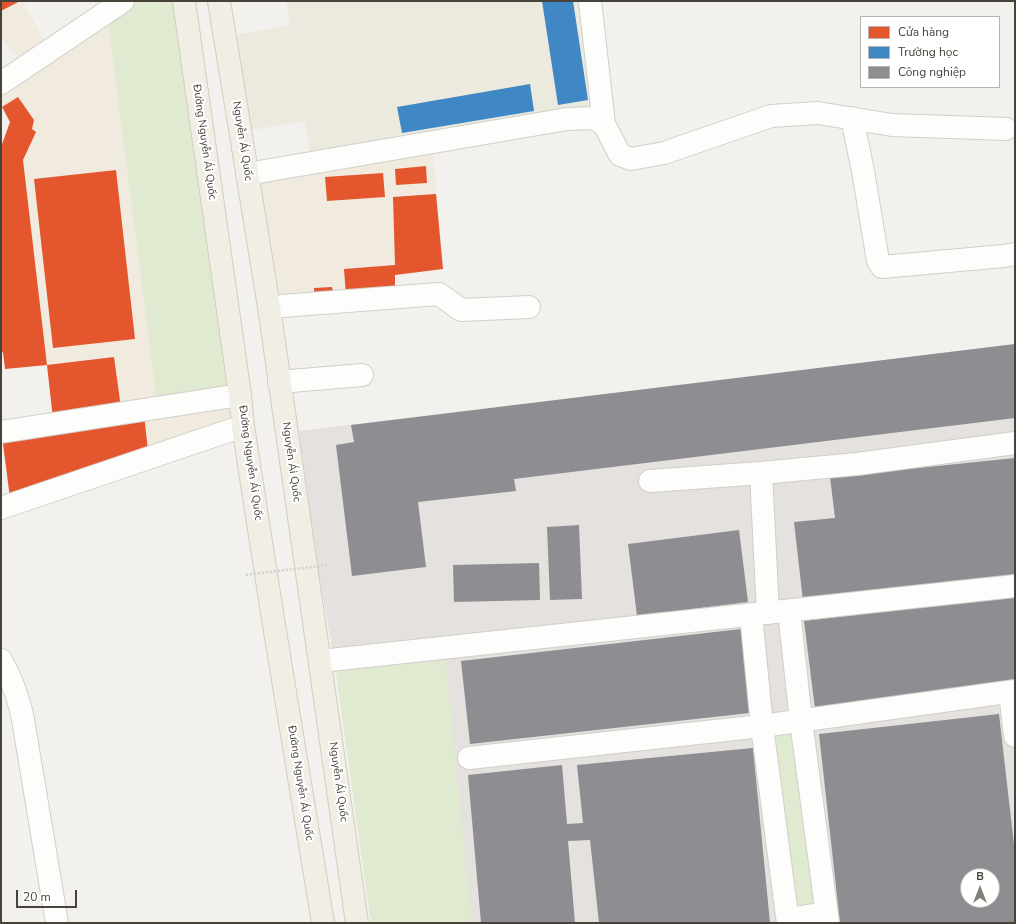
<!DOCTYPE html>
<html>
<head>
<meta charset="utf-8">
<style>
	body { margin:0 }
	#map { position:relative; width:1016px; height:924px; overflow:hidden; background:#f2f1ee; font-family:"Nunito Sans",sans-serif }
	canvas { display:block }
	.frame { position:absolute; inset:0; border:2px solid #48433a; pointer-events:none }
	.legend { position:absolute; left:860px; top:16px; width:140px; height:72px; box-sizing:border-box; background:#fff; border:1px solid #b6b4b0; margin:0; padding:5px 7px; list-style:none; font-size:12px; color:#48433a }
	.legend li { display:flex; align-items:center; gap:8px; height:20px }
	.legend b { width:20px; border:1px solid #b6b4b0 }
	.north { position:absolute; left:960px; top:868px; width:40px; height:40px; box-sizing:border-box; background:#fff; border:1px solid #b6b4b0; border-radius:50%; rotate:0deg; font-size:11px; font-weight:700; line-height:16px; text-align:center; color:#48433a }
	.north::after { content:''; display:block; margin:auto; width:14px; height:18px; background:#848079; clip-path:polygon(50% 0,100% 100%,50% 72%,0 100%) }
	.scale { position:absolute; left:16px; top:890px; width:61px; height:18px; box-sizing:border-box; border:2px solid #48433a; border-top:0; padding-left:5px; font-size:12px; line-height:14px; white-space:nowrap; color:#48433a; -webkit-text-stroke:3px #fff; paint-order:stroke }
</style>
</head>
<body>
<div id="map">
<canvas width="1016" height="924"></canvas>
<div class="frame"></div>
<ul class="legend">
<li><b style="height:11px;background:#e4572e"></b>Cửa hàng</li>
<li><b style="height:11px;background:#3f88c5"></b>Trường học</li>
<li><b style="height:11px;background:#8d8d92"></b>Công nghiệp</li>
</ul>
<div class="north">B</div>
<div class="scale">20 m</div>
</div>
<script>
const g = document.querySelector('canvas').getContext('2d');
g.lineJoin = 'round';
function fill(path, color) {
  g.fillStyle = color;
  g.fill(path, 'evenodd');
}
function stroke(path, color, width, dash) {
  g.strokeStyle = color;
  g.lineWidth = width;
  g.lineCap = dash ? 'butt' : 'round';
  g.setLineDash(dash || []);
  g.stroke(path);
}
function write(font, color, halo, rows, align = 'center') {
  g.font = font + ' "Nunito Sans",sans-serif';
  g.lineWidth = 4;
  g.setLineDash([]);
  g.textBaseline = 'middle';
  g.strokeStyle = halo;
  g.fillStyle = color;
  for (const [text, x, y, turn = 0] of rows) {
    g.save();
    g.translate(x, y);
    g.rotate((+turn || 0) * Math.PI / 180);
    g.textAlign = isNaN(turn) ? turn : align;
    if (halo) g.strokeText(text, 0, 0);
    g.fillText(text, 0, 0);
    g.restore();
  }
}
fill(new Path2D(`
	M1 1H23L46 45 20 62 1 37Z
	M136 1H172L232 423 10 498 2 436 53 419 47 365 5 369 3 353H1V147L10 122 1 105V92Z
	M433 150 443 269 395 275V293L281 300 259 179Z`), '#f0eadf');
fill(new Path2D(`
	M1015 344V923H371L335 665 319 575 299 431ZM968 876H992V900H968Z`), '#e4e1de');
fill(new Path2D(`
	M286 1H583L596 110 311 158 305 121 252 130 235 35 290 25Z`), '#ece9de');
fill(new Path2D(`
	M136 1H172L228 392 157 402 108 20Z
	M445 652 472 923H371L335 665Z
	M797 726 821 907 792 911 766 730Z`), '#dfead1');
fill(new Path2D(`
	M1 1H20L1 11Z
	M18 97 34 120 32 129 36 132 23 160 47 365 5 369 3 352 1 353V147L10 122 2 107Z
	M426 166 427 183 396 185 395 169Z
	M116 170 135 339 53 348 34 179Z
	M383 173 385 197 327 201 325 177Z
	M436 194 443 269 395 275V293L346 296 344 269 395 265 393 197Z
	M332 287 333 291 340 290 341 296 314 298V288Z
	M114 357 121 408 53 419 47 365Z
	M144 414 148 451 10 498 2 436Z`), '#e4572e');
fill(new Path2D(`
	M542 1H573L588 100 558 105Z
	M530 84 534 111 402 133 397 107Z`), '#3f88c5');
fill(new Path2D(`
	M1015 344V418L514 479 516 491 418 502 426 567 352 576 336 445 354 442 351 425Z
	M1015 458V579L803 601 794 522 835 518 830 477Z
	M579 525 582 599 550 600 547 527Z
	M739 530 748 602 637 616 628 544Z
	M539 563 540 600 454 602 453 565Z
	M1015 596V685L815 709 804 621Z
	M741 629 750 713 470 744 461 661Z
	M999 714 1015 853V923H840L819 734ZM968 876H992V900H968Z
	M753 748 770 923H599L590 840 568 841 575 923H481L468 775 562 765 567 824 583 823 577 765Z`), '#8d8d92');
const minor = new Path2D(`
	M590 1 604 124 620 155 631 159 664 153 771 116 818 113 892 125 1006 129
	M1 83 123 1
	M852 118 863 171 878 261 882 267 1004 256 1015 254
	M247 174 567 119 593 118 604 124
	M269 307 439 294 461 310 529 307
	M279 382 362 375
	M1 432 240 395
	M650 481 761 473
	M1 508 243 426
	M789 611 801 721 828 923
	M768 613 761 473 857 464 1015 443
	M751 615 762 726 788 923
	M1 660C11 677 17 694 22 714L57 923
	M321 661 1015 586
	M1010 692 1015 736
	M469 758 762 726 1015 691
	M788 919 826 913`);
const major = new Path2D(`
	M184 1 240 395 243 426 273 619 323 923
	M219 1 269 307 357 923`);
stroke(minor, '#d0cfcb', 24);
stroke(major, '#d3cdbd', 24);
stroke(minor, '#fdfdfc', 22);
stroke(major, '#f1eee6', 22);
stroke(new Path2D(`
	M246 575 327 565`), '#d2d1cc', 2.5, [2, 2]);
write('11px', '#48433a', '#fff', [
	["Nguyễn Ái Quốc",242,141,81],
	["Đường Nguyễn Ái Quốc",204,142,82],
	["Nguyễn Ái Quốc",291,462,82],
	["Đường Nguyễn Ái Quốc",250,463,82],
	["Nguyễn Ái Quốc",338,782,82],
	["Đường Nguyễn Ái Quốc",300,783,81]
]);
</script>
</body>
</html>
